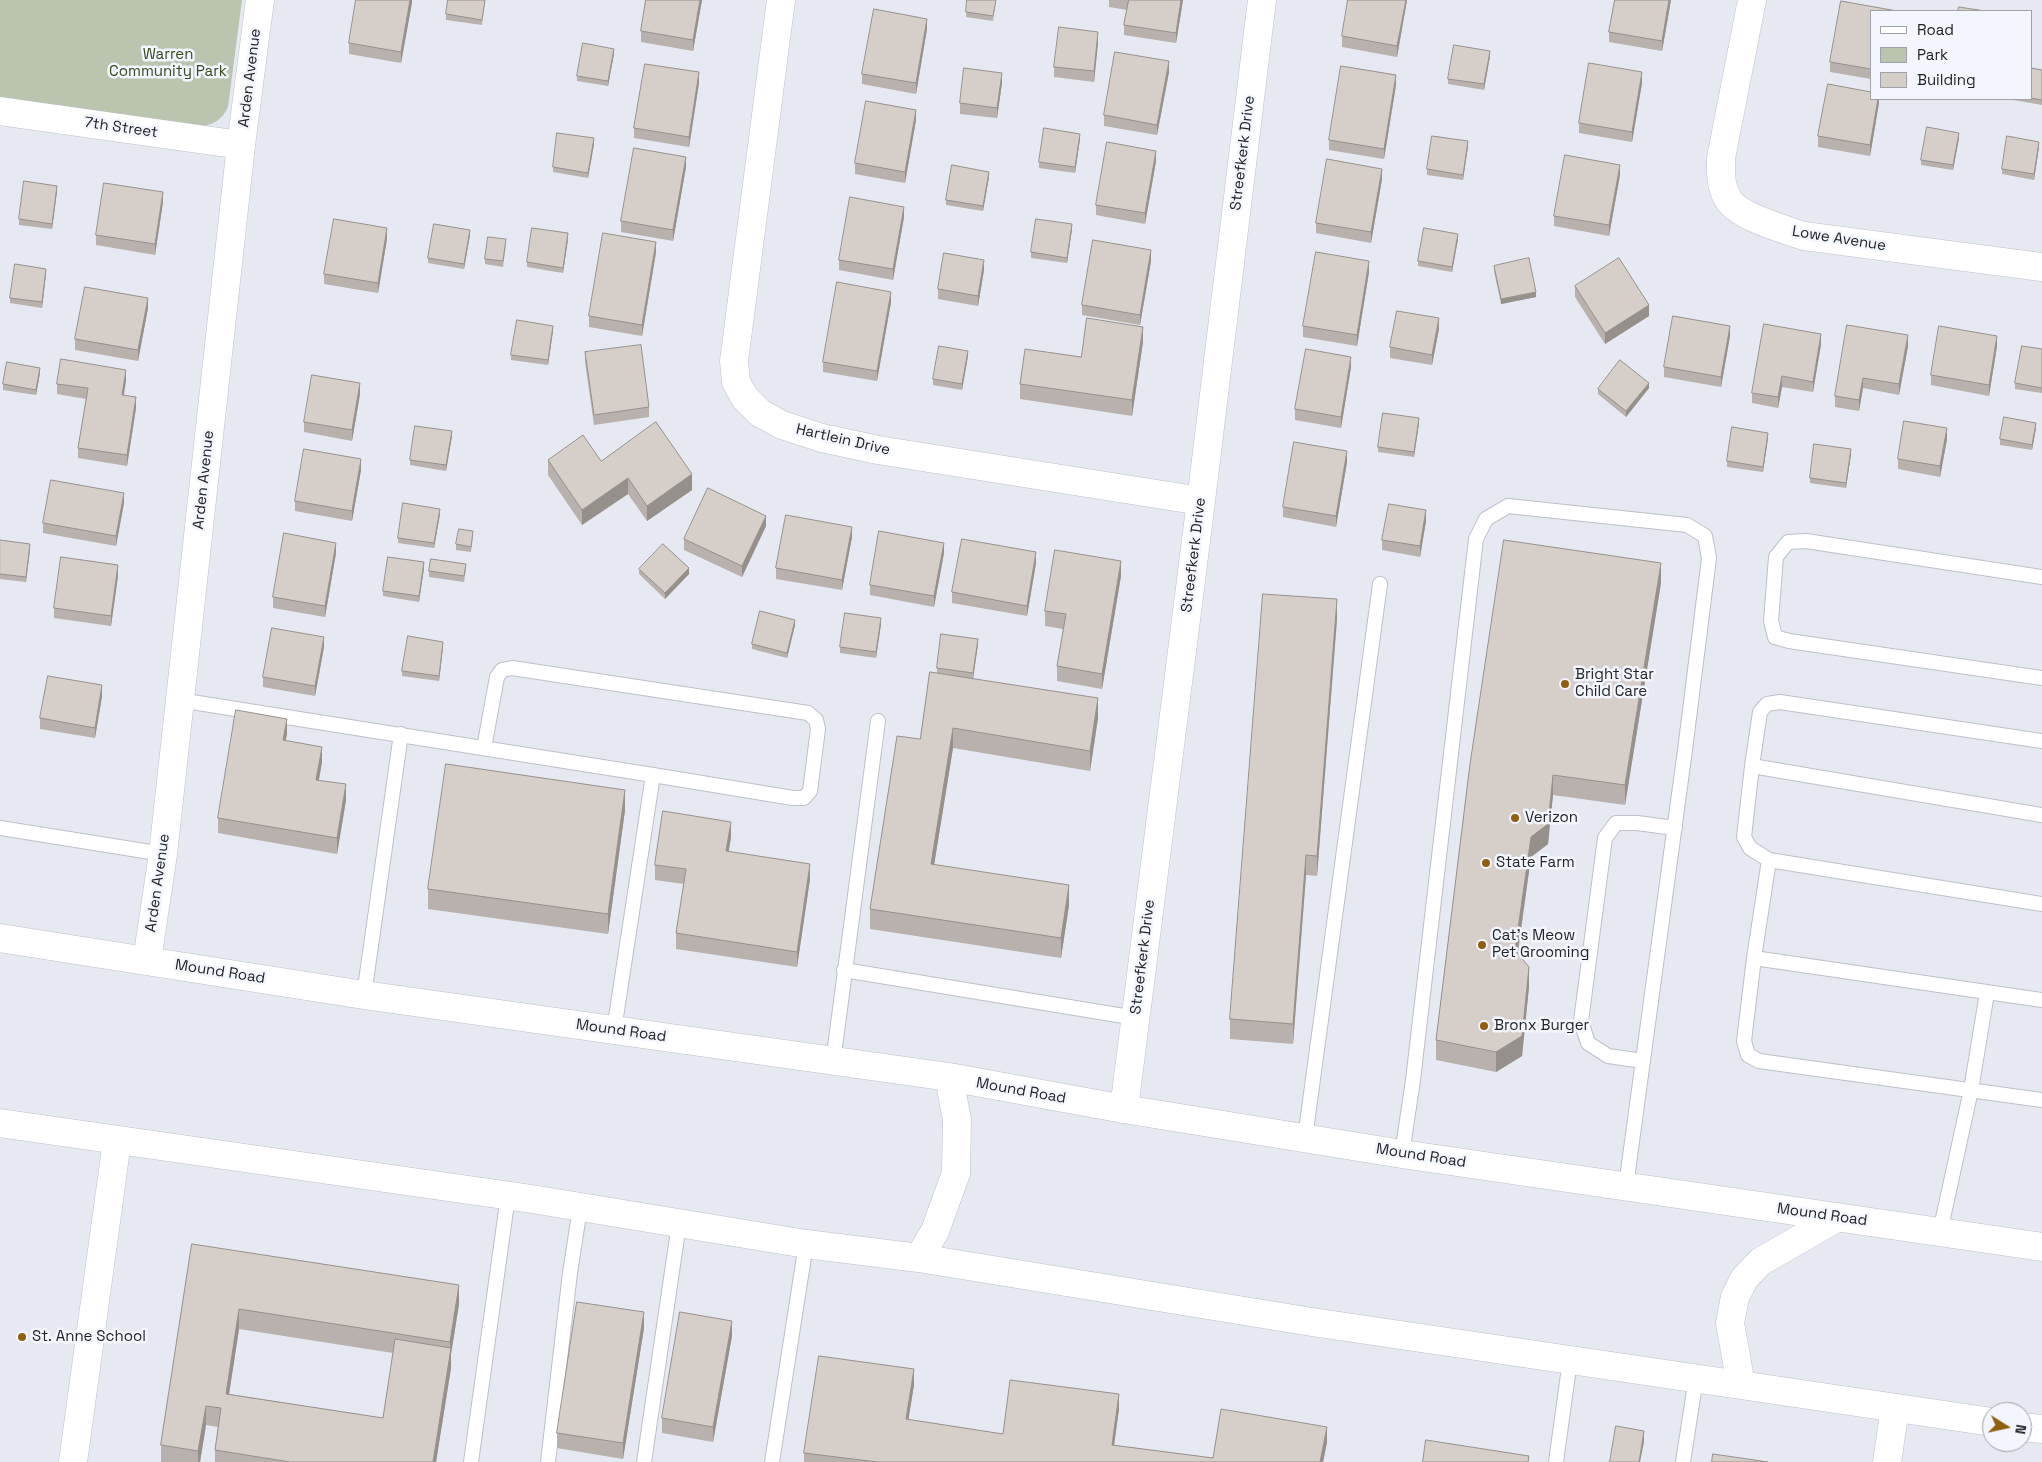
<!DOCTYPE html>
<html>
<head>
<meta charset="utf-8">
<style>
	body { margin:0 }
	#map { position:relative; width:2042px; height:1462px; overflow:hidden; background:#e6e9f1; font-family:"Space Grotesk",sans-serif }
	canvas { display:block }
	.legend { position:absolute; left:1870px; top:10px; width:162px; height:90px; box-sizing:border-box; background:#f3f6fe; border:1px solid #9fa2a7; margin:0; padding:6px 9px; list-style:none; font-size:15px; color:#212325 }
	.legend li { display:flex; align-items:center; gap:10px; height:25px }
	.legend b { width:25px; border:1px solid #9fa2a7 }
	.north { position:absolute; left:1982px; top:1402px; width:50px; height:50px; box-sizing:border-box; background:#f3f6fe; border:1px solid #9fa2a7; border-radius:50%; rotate:100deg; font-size:14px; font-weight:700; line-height:20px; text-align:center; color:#212325 }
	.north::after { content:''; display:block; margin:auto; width:18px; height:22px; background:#915f0e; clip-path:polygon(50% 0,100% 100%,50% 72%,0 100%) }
</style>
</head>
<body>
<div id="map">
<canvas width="2042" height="1462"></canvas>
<ul class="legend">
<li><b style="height:6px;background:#fff"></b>Road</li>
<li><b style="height:14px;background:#bac4af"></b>Park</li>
<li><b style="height:14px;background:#d6cec9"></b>Building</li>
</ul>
<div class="north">N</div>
</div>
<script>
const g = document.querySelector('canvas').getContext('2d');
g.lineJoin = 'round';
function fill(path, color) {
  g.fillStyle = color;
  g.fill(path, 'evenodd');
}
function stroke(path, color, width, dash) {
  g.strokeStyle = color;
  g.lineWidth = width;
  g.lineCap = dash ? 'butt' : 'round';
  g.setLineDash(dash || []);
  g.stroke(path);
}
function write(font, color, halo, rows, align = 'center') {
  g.font = font + ' "Space Grotesk",sans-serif';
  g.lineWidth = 5;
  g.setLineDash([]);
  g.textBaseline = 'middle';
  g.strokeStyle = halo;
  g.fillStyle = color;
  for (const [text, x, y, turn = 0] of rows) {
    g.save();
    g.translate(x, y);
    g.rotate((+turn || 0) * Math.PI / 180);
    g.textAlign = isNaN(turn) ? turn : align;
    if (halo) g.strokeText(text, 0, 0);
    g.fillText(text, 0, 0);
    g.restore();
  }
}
fill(new Path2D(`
	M0 0H242L228 107C220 124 209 125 191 130L0 104Z`), '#bac4af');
const service = new Path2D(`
	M2042 577 1806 541 1788 542 1776 557 1771 621 1775 637 1789 641 2042 678
	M179 700 653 775 614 1030
	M2042 741 1780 702 1767 704 1760 712 1752 766 2042 815
	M484 748 497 677 502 670 512 668 808 713 816 720 818 729 810 791 804 798H793L653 775
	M1752 766 1744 837 1750 848 1769 860 1754 958 2042 1000
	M0 828 163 854
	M1769 860 2042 904
	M1754 958 1744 1041 1748 1055 1759 1061 2042 1100
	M844 970 1136 1018
	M364 995 401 734
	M1643 1061 1608 1056 1588 1043 1581 1021 1605 838 1616 823H1637L1675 828
	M833 1062 878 721
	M1305 1138 1380 584
	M1402 1154 1413 1080 1476 539 1486 519 1508 506 1687 525 1705 536 1709 558 1685 750 1626 1186
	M1940 1232 1971 1090 1987 993
	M471 1462 508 1196
	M548 1462 570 1273 580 1208
	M644 1462 679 1224
	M772 1462 806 1244
	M1556 1462 1570 1360
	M1683 1462 1696 1378`);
const minor = new Path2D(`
	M781 0 734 361 736 382 745 398 760 413 782 425 822 438 878 450 1201 501
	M1752 0 1721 158C1721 173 1720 186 1728 199 1737 216 1786 230 1804 236L2042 267
	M0 111 241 145
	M147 960 163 854 241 145 260 0
	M1124 1109 1201 501 1262 0
	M73 1462 117 1141
	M1887 1462 1895 1408`);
const secondary = new Path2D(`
	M0 938 364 995 949 1077 1124 1109 1402 1154 2042 1247
	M0 1123 532 1199 806 1244 919 1258 1312 1322 1992 1422
	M919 1258 935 1231 956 1173 957 1120 949 1077
	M1741 1385 1730 1323 1735 1297 1744 1279 1760 1262 1838 1217
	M2022 1427 2042 1429`);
stroke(service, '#bdc0c8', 16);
stroke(minor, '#bdc0c8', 29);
stroke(secondary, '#bdc0c8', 29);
stroke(service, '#fff', 14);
stroke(minor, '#fff', 28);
stroke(secondary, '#fff', 28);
fill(new Path2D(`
	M412 0 401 63 349 54V43Z
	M485 0 482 25 446 20V14Z
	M646 0H702L693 51 641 42V31Z
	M967 0H996L993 21 966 17Z
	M1109 0H1183L1176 43 1124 35V25L1127 10 1109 7Z
	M1407 0 1397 57 1342 47V36Z
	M1615 0H1671L1662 51 1609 42V32Z
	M1871 11V79L1830 72V62Z
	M927 29 916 94 862 84V74Z
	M1098 43 1094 82 1054 77V67Z
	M614 54 608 86 577 81V76Z
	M1490 56 1484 90 1448 84V79Z
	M2031 68 2042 70V105L2008 99H2031Z
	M1169 72 1157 135 1104 126V115Z
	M699 83 689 147 634 138V128Z
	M1002 83 997 118 960 114V103Z
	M1642 83 1632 142 1579 133V123Z
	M1396 85 1384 159 1329 150V140Z
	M1879 99V103L1870 156 1818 147V136Z
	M916 120 905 183 855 174V163Z
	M1959 138 1953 170 1921 165V160Z
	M1080 139 1075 173 1039 168V162Z
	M594 144 588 178 553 172V167Z
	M1468 146 1463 180 1427 175V169Z
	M2039 147 2034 180 2002 174V169Z
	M1156 161 1145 224 1096 215V205Z
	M686 167 673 241 621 232V221Z
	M1620 175 1609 236 1554 226V216Z
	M989 177 983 211 946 205V200Z
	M1382 179 1371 243 1316 233V223Z
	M57 191 52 229 19 225V219Z
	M163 202 155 255 96 245V235Z
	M904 217 893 280 839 270V260Z
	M1072 229 1067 263 1031 258V252Z
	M470 235 464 269 428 263V258Z
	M387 239 378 293 324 284V274Z
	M568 239 563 273 527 267V262Z
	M1458 239 1452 272 1418 266V261Z
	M506 244 503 267 485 264V259Z
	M656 252 642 336 589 327V316Z
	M1151 261 1140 325 1082 315V305Z
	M1494 266 1536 297 1501 304 1494 271Z
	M984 270 978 306 938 299V289Z
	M1369 272 1357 346 1303 337V326Z
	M46 274 42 308 10 303V298Z
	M1575 286 1649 316 1605 344 1575 297Z
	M891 302 877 381 823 372V362Z
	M148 308 138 361 75 350V339Z
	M1439 329 1432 365 1390 358V347Z
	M553 331 548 365 511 360V355Z
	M1730 336 1721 387 1664 377V367Z
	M1143 342 1132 416 1020 399V384L1081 357Z
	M1821 344 1813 392 1782 387 1778 408 1752 403V393Z
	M1908 346 1899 395 1863 388 1859 411 1835 407V396Z
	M1997 346 1989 396 1931 385V375Z
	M2042 349V393L2015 389V383Z
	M585 352 649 407V417L594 425 585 362Z
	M968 356 962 390 933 385V379Z
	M1351 367 1341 428 1295 420V409Z
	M40 373 36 395 3 390V384Z
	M126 380 124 395 136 408 127 466 78 458V448L86 399 57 394V384Z
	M1649 388 1626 417 1598 394V389Z
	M360 394 352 441 304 432V422Z
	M1419 423 1414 457 1378 452V447Z
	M2036 428 2032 450 2000 445V439Z
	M452 436 446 471 410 465V460Z
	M1768 438 1763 472 1727 467V461Z
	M1947 439 1940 477 1898 469V459Z
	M1851 454 1846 488 1810 483V478Z
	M548 460 601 461 692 490 647 521 628 494 582 525 548 475Z
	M1347 462 1336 527 1283 517V507Z
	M361 470 352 521 295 511V501Z
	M124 503 116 546 43 533V523Z
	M440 514 434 548 398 543V538Z
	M1426 521 1420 557 1382 550V540Z
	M766 526 742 577 684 550V539Z
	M473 536 471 552 456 550V544Z
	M852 537 842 590 776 579V568Z
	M0 540 30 549 26 582 0 579Z
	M336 553 325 617 273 608V597Z
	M944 553 934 607 870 595V585Z
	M1036 563 1027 616 952 603V592Z
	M424 568 419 602 383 596V591Z
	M466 569 464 582 429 577V571Z
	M639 569 689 574 665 599 639 574Z
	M118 576 111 626 54 618V608Z
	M1121 576 1102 689 1057 681V666L1063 629 1045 626V611Z
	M1661 583 1625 805 1553 795 1548 844 1531 857 1518 953 1529 987 1522 1056 1496 1072 1436 1060V1040L1470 764Z
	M1337 619 1317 876 1306 875 1293 1044 1230 1039V1019Z
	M881 624 876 658 840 653V647Z
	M795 625 787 658 752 649V644Z
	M978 644 973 679 937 673V668Z
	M324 647 315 696 263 687V677Z
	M443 647 439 681 402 676V671Z
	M930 672 1098 718 1090 771 953 748 934 865 1069 905 1061 958 870 929V909L920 739Z
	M102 696 95 738 40 729V718Z
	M287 734 285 741 322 762 319 780 346 800 337 854 218 833V818Z
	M625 810 608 934 428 909V889Z
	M731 837 729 851 810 879 797 967 676 949V933L684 884 655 880V865Z
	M192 1244 459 1304 451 1354V1368L436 1462H215V1450L218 1427 206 1425 200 1462H161V1445ZM239 1329 393 1353 383 1418 229 1394Z
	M644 1328 623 1459 557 1448V1433Z
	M732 1336 713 1442 662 1433V1418Z
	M914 1385 908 1420 1003 1434 1119 1409 1114 1445 1213 1458 1327 1442 1323 1462H804V1453Z`), '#b8b1ad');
fill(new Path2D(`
	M410 0H412V3L401 63V52Z
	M700 0H702L693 51V40Z
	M1181 0H1183L1176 43V33Z
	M1406 0H1407L1397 57V46Z
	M1669 0H1671L1662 51V41Z
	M927 19V29L916 94V83Z
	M1098 32V43L1094 82V71Z
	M614 49V54L608 86V81Z
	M1490 51V56L1484 90V84Z
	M1169 61V72L1157 135V125Z
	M699 72V83L689 147V137Z
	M1642 72V83L1632 142V132Z
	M1002 73V83L997 118V108Z
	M1396 75V85L1384 159V149Z
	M1878 99H1879V103L1870 156V145Z
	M916 110V120L905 183V172Z
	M1959 133V138L1953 170V165Z
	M1080 134V139L1075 173V167Z
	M594 138V144L588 178V173Z
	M1468 141V146L1463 180V175Z
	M2039 142V147L2034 180V174Z
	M1156 151V161L1145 224V213Z
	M686 157V167L673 241V230Z
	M1620 165V175L1609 236V225Z
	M1382 169V179L1371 243V232Z
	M989 172V177L983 211V206Z
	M57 186V191L52 229V224Z
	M163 192V202L155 255V244Z
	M904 207V217L893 280V269Z
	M1072 224V229L1067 263V258Z
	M387 228V239L378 293V283Z
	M470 230V235L464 269V264Z
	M568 233V239L563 273V268Z
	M1458 234V239L1452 272V267Z
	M656 242V252L642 336V325Z
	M1151 250V261L1140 325V315Z
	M984 260V270L978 306V296Z
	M1369 261V272L1357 346V335Z
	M46 269V274L42 308V302Z
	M891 292V302L877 381V371Z
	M1536 292V297L1501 304V299Z
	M148 298V308L138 361V350Z
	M1649 305V316L1605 344V333Z
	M1439 318V329L1432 365V355Z
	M553 326V331L548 365V360Z
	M1730 326V336L1721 387V377Z
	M1143 327V342L1132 416V400Z
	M1821 334V344L1813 392V382Z
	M1908 335V346L1899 395V384Z
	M1997 336V346L1989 396V385Z
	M968 351V356L962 390V384Z
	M1351 357V367L1341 428V417Z
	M40 368V373L36 395V390Z
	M126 370V380L122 405V395Z
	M1782 376V387L1778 408V397Z
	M1863 378V388L1859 411V400Z
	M360 383V394L352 441V430Z
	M1649 383V388L1626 417V411Z
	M136 397V408L127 466V455Z
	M1419 418V423L1414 457V452Z
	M2036 423V428L2032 450V445Z
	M1947 428V439L1940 477V466Z
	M452 431V436L446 471V465Z
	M1768 433V438L1763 472V467Z
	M1851 449V454L1846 488V483Z
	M1347 451V462L1336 527V516Z
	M361 459V470L352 521V511Z
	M692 474V490L647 521V506Z
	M628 478V494L582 525V510Z
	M124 493V503L116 546V536Z
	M440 509V514L434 548V543Z
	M1426 510V521L1420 557V546Z
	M766 516V526L742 577V566Z
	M852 527V537L842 590V580Z
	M336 543V553L325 617V606Z
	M944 543V553L934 607V596Z
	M30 544V549L26 582V577Z
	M1036 552V563L1027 616V606Z
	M1121 561V576L1102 689V674Z
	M424 562V568L419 602V596Z
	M1661 563V583L1625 805V785Z
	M118 565V576L111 626V616Z
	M689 568V574L665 599V593Z
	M1337 599V619L1317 876V856Z
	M881 618V624L876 658V652Z
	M795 620V625L787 658V653Z
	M324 637V647L315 696V686Z
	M978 639V644L973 679V673Z
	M443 642V647L439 681V676Z
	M102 685V696L95 738V728Z
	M1098 698V718L1090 771V751Z
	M287 719V734L283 756V740Z
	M953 728V748L931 884V864Z
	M322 747V762L316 795V780Z
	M1553 775V795L1548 844 1531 857 1515 970V950L1531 837Z
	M346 784V800L337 854V838Z
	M625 790V810L608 934V914Z
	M731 822V837L726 866V851Z
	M1306 855V875L1293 1044V1024Z
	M810 864V879L797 967V952Z
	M1069 885V905L1061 958V938Z
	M1529 967V987L1522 1056 1496 1072V1052Z
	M459 1285V1304L451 1354V1368L436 1462H433L450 1356V1342Z
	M239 1309V1329L226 1414V1394Z
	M644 1312V1328L623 1459V1443Z
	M732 1321V1336L713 1442V1427Z
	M914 1369V1385L906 1435V1419Z
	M1119 1394V1409L1112 1460V1445Z
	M206 1406V1425L200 1462H198V1451Z
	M1327 1427V1442L1323 1462H1320Z
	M1644 1431V1442L1640 1462H1639Z`), '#96908d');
const building = new Path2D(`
	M356 0H410L401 52 349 43Z
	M448 0H485L482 20 446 14Z
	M646 0H700L693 40 641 31Z
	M967 0H996L993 16 966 12Z
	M1129 0H1181L1176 33 1124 25Z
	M1348 0H1406L1397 46 1342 36Z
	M1615 0H1669L1662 41 1609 32Z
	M1841 1 1897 11H1871V69L1830 62Z
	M1959 7 1985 11H1958Z
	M874 9 927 19 916 83 862 74Z
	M1059 27 1098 32 1094 71 1054 67Z
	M583 43 614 49 608 81 577 76Z
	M1454 45 1490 51 1484 84 1448 79Z
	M1115 52 1169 61 1157 125 1104 115Z
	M1589 63 1642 72 1632 132 1579 123Z
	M645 64 699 72 689 137 634 128Z
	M1341 66 1396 75 1384 149 1329 140Z
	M964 68 1002 73 997 108 960 103Z
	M2031 68 2042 70V100L2031 98Z
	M1828 84 1871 92V99H1878L1870 145 1818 136Z
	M866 101 916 110 905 172 855 163Z
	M1927 127 1959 133 1953 165 1921 160Z
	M1044 128 1080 134 1075 167 1039 162Z
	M557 133 594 138 588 173 553 167Z
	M1432 136 1468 141 1463 175 1427 169Z
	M2007 136 2039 142 2034 174 2002 169Z
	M1107 142 1156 151 1145 213 1096 205Z
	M634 148 686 157 673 230 621 221Z
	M1565 155 1620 165 1609 225 1554 216Z
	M1327 159 1382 169 1371 232 1316 223Z
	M952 165 989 172 983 206 946 200Z
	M24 181 57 186 52 224 19 219Z
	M104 183 163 192 155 244 96 235Z
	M850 197 904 207 893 269 839 260Z
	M334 219 387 228 378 283 324 274Z
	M1036 219 1072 224 1067 258 1031 252Z
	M434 224 470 230 464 264 428 258Z
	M532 228 568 233 563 268 527 262Z
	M1424 228 1458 234 1452 267 1418 261Z
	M603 233 656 242 642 325 589 316Z
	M488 237 506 239 503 261 485 259Z
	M1093 240 1151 250 1140 315 1082 305Z
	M1316 252 1369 261 1357 335 1303 326Z
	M944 253 984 260 978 296 938 289Z
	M1529 258 1536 292 1501 299 1494 266Z
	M1619 258 1649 305 1605 333 1575 286Z
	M15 264 46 269 42 302 10 298Z
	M837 282 891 292 877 371 823 362Z
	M85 287 148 298 138 350 75 339Z
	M1397 311 1439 318 1432 355 1390 347Z
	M1673 316 1730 326 1721 377 1664 367Z
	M1087 318 1143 327 1132 400 1020 384 1025 349 1081 357Z
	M517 320 553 326 548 360 511 355Z
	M1764 324 1821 334 1813 382 1782 376 1778 397 1752 393Z
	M1847 325 1908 335 1899 384 1863 378 1859 400 1835 396Z
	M1939 326 1997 336 1989 385 1931 375Z
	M641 345 649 407 594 415 585 352Z
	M939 346 968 351 962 384 933 379Z
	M2022 346 2042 349V388L2015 383Z
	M1306 349 1351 357 1341 417 1295 409Z
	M61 359 126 370 122 395 136 397 127 455 78 448 88 388 57 384Z
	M1620 360 1649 383 1626 411 1598 389Z
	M7 362 40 368 36 390 3 384Z
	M312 375 360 383 352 430 304 422Z
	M1383 413 1419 418 1414 452 1378 447Z
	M2004 417 2036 423 2032 445 2000 439Z
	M1904 421 1947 428 1940 466 1898 459Z
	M656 422 692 474 647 506 628 478 582 510 548 460 583 435 601 461Z
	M415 426 452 431 446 465 410 460Z
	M1732 427 1768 433 1763 467 1727 461Z
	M1294 442 1347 451 1336 516 1283 507Z
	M1814 444 1851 449 1846 483 1810 478Z
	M304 449 361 459 352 511 295 501Z
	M51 480 124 493 116 536 43 523Z
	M708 488 766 516 742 566 684 539Z
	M403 503 440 509 434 543 398 538Z
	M1389 504 1426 510 1420 546 1382 540Z
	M786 515 852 527 842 580 776 568Z
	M459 529 473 531 471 547 456 544Z
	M879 531 944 543 934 596 870 585Z
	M284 533 336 543 325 606 273 597Z
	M962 539 1036 552 1027 606 952 592Z
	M0 540 30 544 26 577 0 574Z
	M1504 540 1661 563 1625 785 1553 775 1548 824 1531 837 1515 950 1529 967 1522 1036 1496 1052 1436 1040 1470 764Z
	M663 544 689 568 665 593 639 569Z
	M1055 550 1121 561 1102 674 1057 666 1066 614 1045 611Z
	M61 557 118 565 111 616 54 608Z
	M388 557 424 562 419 596 383 591Z
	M431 559 466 564 464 576 429 571Z
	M1263 594 1337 599 1317 856 1306 855 1293 1024 1230 1019Z
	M760 611 795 620 787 653 752 644Z
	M845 613 881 618 876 652 840 647Z
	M272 628 324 637 315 686 263 677Z
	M941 634 978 639 973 673 937 668Z
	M408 636 443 642 439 676 402 671Z
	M930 672 1098 698 1090 751 953 728 931 864 1069 885 1061 938 870 909 897 736 920 739Z
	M48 676 102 685 95 728 40 718Z
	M236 710 287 719 283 740 322 747 316 780 346 784 337 838 218 818Z
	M446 764 625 790 608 914 428 889Z
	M663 811 731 822 726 851 810 864 797 952 676 933 686 869 655 865Z
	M192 1244 459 1285 450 1342 239 1309 226 1394 383 1418 395 1339 451 1348 433 1462H290L215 1450 221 1408 206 1406 198 1451 161 1445Z
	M577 1302 644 1312 623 1443 557 1433Z
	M680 1312 732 1321 713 1427 662 1418Z
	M819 1356 914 1369 906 1419 1003 1434 1010 1380 1119 1394 1112 1445 1213 1458 1221 1409 1327 1427 1320 1462H877L804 1453Z
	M1616 1426 1644 1431 1639 1462H1610Z
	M1426 1440 1529 1456 1528 1462H1423Z
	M1713 1454 1768 1462H1712Z`);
fill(building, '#d6cec9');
stroke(building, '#96908d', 1);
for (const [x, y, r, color] of [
	[1565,684,5,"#915f0e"],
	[1515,818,5,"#915f0e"],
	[1486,863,5,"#915f0e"],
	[1482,945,5,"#915f0e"],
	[1484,1026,5,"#915f0e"],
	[22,1337,5,"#915f0e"]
]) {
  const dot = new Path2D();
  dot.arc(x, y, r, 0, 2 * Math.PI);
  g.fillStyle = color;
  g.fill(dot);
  stroke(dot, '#f3f6fe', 2);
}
write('15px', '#36471b', '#f3f6fe', [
	["Warren",168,55],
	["Community Park",168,72]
]);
write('15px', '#212325', '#f3f6fe', [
	["Arden Avenue",250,78,-83],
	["7th Street",121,128,8],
	["Streefkerk Drive",1243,153,-83],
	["Lowe Avenue",1839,239,9],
	["Hartlein Drive",843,440,13],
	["Arden Avenue",204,480,-84],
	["Streefkerk Drive",1194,555,-83],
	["Arden Avenue",158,883,-82],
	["Streefkerk Drive",1143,957,-83],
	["Mound Road",220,972,9],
	["Mound Road",621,1031,8],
	["Mound Road",1021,1091,10],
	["Mound Road",1421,1156,9],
	["Mound Road",1822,1215,8]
]);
write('15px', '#212325', '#f3f6fe', [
	["Bright Star",1575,675],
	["Child Care",1575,692],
	["Verizon",1525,818],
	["State Farm",1496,863],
	["Cat's Meow",1492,936],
	["Pet Grooming",1492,953],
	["Bronx Burger",1494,1026],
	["St. Anne School",32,1337]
], 'left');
</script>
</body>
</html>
